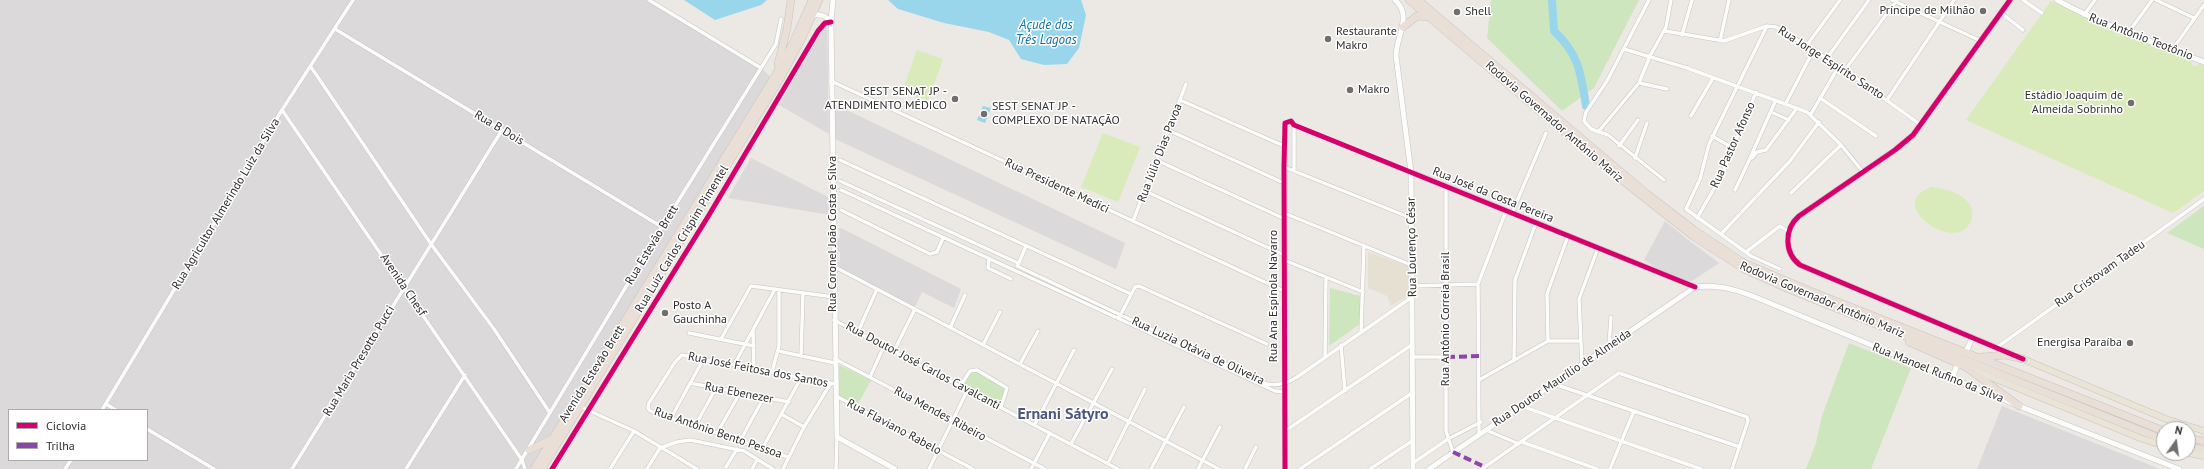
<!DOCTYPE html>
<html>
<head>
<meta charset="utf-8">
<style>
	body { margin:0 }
	#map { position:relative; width:2204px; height:469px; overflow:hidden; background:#ece8e4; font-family:"PT Sans",sans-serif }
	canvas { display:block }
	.legend { position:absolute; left:8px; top:409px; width:140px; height:52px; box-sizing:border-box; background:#fff; border:1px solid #ababab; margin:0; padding:5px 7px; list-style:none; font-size:12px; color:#2e2e2e }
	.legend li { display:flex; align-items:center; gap:8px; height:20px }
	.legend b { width:20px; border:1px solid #ababab }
	.north { position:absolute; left:2156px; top:421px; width:40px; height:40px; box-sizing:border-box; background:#fff; border:1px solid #ababab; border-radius:50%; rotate:14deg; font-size:11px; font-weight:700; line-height:16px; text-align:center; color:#2e2e2e }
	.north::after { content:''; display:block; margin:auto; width:14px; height:18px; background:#706f6e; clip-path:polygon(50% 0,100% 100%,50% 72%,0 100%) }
</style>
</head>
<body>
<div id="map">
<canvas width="2204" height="469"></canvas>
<ul class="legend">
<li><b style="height:5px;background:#d6006c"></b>Ciclovia</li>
<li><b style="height:5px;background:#8e44ad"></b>Trilha</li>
</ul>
<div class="north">N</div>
</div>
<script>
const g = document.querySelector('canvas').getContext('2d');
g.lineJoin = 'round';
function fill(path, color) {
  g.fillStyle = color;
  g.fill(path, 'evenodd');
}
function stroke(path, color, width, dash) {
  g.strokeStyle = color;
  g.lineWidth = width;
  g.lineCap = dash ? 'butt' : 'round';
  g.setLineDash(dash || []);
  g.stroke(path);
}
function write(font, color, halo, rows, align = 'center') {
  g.font = font + ' "PT Sans",sans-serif';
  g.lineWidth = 3;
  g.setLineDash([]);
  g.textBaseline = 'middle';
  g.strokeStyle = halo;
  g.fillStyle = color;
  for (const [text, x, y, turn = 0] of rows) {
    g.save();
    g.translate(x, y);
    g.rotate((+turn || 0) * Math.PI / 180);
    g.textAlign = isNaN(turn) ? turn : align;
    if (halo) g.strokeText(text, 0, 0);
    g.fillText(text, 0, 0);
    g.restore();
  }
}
fill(new Path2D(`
	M0 0H649L761 68 774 80 540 469H0ZM9 410H147V460H9Z
	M827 25 829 134 779 105 825 26Z
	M834 104 1125 243 1116 269 835 139Z
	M751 158 830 198V215L728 198Z
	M1665 221 1687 239 1719 263 1692 281 1684 282 1668 276 1644 260Z
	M839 227 961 289 954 308 922 292 915 307 836 267V263L840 260V252L836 250V240L840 238Z
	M2002 406 2160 469H1977Z`), '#dcd9db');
fill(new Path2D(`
	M1368 252 1408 266V295L1391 306 1387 296 1368 288Z`), '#e6e0d3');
fill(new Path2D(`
	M1491 0H1639L1594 88 1562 111 1487 38Z
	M2204 206V249L2167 233Z
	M1330 288 1361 296 1360 324 1329 346Z
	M1849 343 1911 368 1871 469H1806L1816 443 1822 416Z
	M837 364 871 380 857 406 837 395Z
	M977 371 1003 387 1005 389 1000 405 963 385 971 372Z`), '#cee6be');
fill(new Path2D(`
	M2051 1 2115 30 2192 58 2191 65 2197 66 2200 63 2204 65V191L2173 213 1966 120Z
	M917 50 943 59 928 101 902 92Z
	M1103 133 1140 147 1118 202 1081 187Z
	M1932 187C1948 189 1976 197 1972 217 1971 223 1967 228 1962 231 1939 242 1889 201 1932 187Z`), '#d9eabb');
fill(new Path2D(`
	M684 0H767L761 5 715 20Z
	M888 0H1081L1086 15 1079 48 1067 64 1044 65 1021 59 1009 40 989 32 944 23 898 9Z
	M983 106 991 108 985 123 977 120Z`), '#99d6ec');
stroke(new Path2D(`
	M1552 0 1554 31C1579 54 1581 74 1586 106`), '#99d6ec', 8);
const street = new Path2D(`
	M649 0 761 68
	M1649 0 1607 81 1586 112 1584 121 1591 129 1608 135 1664 180
	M1892 0 1981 41
	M2023 0 2042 13
	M2156 0 2194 18
	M2001 13 2023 30
	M2084 15 2095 0
	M1767 26 1709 144 1700 179 1686 209 1751 256 1780 269
	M335 29 662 227
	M1665 31 1724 41 1767 26 1776 27 1839 66 1921 125
	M2128 33 2152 0
	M1682 35 1692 0
	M1720 41 1729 0
	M1807 45 1840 0
	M1624 49 1687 68 1807 112 1841 145 1863 172
	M2172 50 2204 5
	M1827 58 1869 0
	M311 67 431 244 494 329 550 413
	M1845 70 1897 0
	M831 81 1284 291
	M1639 83 1667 89
	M1820 98 1876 136
	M1180 100 1284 146
	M1887 100 1954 0
	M1786 103 1814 49
	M282 110 522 460 525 469
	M1771 112 1789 120
	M1811 114 1839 66
	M1691 116 1713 78
	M1168 130 1284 183
	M1599 131 1639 83 1650 56 1666 27 1671 0
	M1712 136 1733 148
	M1619 146 1638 120
	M1635 158 1647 123
	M1752 158 1757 152 1766 150 1797 108
	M840 160 1131 294
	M1156 160 1285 219
	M1284 167 1411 218
	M1294 170V125
	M840 181 1018 263
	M1446 186V431L1453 452
	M841 190 1275 391 1284 392
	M1735 190C1750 160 1762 130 1776 100
	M1145 191 1284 255
	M1791 193 1841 145
	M841 210 930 254 937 252 943 238
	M1284 213 1411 265
	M1512 213 1546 133
	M1697 218 1722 175 1756 92
	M1133 221 1186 84
	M1721 234 1790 161 1819 122
	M1746 252 1780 226 1789 232
	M989 258 988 268 1011 279
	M1284 260 1363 292
	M1018 265 1026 246
	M1017 266 1267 384C1279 386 1287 383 1297 377L1412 297
	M835 267 1219 469
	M1412 286 1478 284
	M1119 318 1135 287 1139 286 1267 344
	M834 320 1118 469
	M950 328 965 295
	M753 330 754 369
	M858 332 877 289
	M1361 332 1364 245
	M689 333 754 346
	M721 339 751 286 834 297
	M1548 341 1547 294 1568 236
	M983 345 1000 312
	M1341 345 1345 391
	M1609 346 1611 317
	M1996 348 2204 199
	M778 351 835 363
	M894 351 915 309
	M801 356 803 293
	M1325 357 1326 277
	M1413 357H1447
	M835 359 1045 469
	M1514 361 1515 280 1536 223
	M1020 364 1038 331
	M734 365 775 289
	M1582 365 1579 299 1598 248
	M772 372 779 346V290
	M870 377 884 346
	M1479 380 1548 341H1580
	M690 383 789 402
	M1554 384 1740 447
	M961 385 970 371 977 370 1007 388 1001 407
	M836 396 973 469
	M106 404 116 410
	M1521 406 1701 469
	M581 407 634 431 697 469
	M102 410 282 110 353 0
	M781 414 804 427
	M671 418 703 360
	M1035 424 1074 350
	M695 426 716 388
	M147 429 214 469
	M1486 430 1519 444
	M1285 431 1413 344
	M717 433 740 393
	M1479 434 1478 284 1506 211
	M740 441 764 397
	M1522 442 1597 469
	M1071 444 1112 369
	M762 449 801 378
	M788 457 650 411 648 408 649 403 675 362 682 355 835 384
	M1108 463 1145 389
	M1413 463 1448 439 1481 422
	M726 467 737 449
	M65 469 71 460
	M292 469 502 130
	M406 469 465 375
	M516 469 662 227 776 44 781 19
	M552 469 709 215 818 31 825 23 831 22
	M610 469 634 431
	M647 469 660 448 677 442 690 440 744 451 773 469
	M752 469 757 460
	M783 469 804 427 831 383
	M836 469 837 437
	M929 469 968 389
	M1031 469 1050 433
	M1151 469 1184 407
	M1198 469 1220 427
	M1245 469 1256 447
	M1285 469V123L1291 121 1294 125 1411 172
	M1300 469 1412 393
	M1370 469 1412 441
	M1482 469 1619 373 1747 417 1748 421 1732 469
	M1610 469 1634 411`);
const secondary = new Path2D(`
	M833 0 831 22 837 437 895 469
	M1395 0C1413 16 1396 36 1396 56L1411 172 1413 469
	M2010 0 1913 135 1895 150 1799 216C1784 229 1784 253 1800 265L2012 354
	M2057 0C2104 26 2154 42 2204 62
	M812 16C819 13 826 16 831 22
	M1411 172 1695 287
	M1966 352 1972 338
	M1952 378 1958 363
	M1429 469 1695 287C1717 284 1734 289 1755 297L2019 406 2179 469`);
const primary = new Path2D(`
	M2023 359 2166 419 2204 431
	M1971 369 2140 438 2164 446
	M2188 453 2204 456`);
const highway = new Path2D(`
	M1409 0 1603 165 1693 236 1744 269 1791 290 2164 440
	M1418 0 1647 194 1694 230 1744 263 1810 291 2164 431
	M1403 27 1417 16 1428 17
	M778 64 787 29 791 0
	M1909 342 1966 367 2019 406
	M1982 357 2006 355 2023 359
	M2188 438 2204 441
	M2188 446 2204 450
	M529 450 552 439
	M534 469 776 74 792 45 812 0
	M542 469 780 79 802 38 819 0`);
stroke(street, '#c5c4c5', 4.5);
stroke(secondary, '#c5c4c5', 6);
stroke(primary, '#c6c5c4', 7);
stroke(highway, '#c6c5c4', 8);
stroke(street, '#fcfcfb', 3.5);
stroke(secondary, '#fcfcfb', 5);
stroke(primary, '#e8e4d6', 6);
stroke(highway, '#eadfd6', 7);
stroke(new Path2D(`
	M1447 357 1480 356
	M1453 452 1485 467`), '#8e44ad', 4, [8, 4]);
stroke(new Path2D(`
	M2010 0 1913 135 1895 150 1799 216C1784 229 1784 253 1800 265L2023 359
	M552 469 709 215 818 31 825 23 831 22
	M1285 469 1284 167 1285 123 1291 121 1294 125 1695 287`), '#d6006c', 5);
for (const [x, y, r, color] of [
	[1983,11,4,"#706f6e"],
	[1457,12,4,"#706f6e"],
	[1328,39,4,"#706f6e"],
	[1350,90,4,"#706f6e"],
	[955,99,4,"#706f6e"],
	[2131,103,4,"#706f6e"],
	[984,114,4,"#706f6e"],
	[665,313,4,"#706f6e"],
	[2130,343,4,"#706f6e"]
]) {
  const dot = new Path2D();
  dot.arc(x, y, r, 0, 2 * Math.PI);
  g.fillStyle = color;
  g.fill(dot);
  stroke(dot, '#fff', 1.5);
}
write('12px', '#2e2e2e', '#fff', [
	["Príncipe de Milhão",1975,11,"right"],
	["Shell",1465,12],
	["Restaurante",1336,32],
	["Makro",1336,46],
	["Makro",1358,90],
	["SEST SENAT JP -",947,92,"right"],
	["ATENDIMENTO MÉDICO",947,106,"right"],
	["Estádio Joaquim de",2123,96,"right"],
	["Almeida Sobrinho",2123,110,"right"],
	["SEST SENAT JP -",992,107],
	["COMPLEXO DE NATAÇÃO",992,121],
	["Posto A",673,306],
	["Gauchinha",673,320],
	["Energisa Paraíba",2122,343,"right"]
], 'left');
write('12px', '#2e2e2e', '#fff', [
	["Rua Antônio Teotônio",2141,37,21],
	["Rua Jorge Espírito Santo",1831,63,33],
	["Rodovia Governador Antônio Mariz",1554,122,41],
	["Rua B Dois",499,128,31],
	["Rua Pastor Afonso",1733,145,-66],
	["Rua Júlio Dias Pavoa",1160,153,-69],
	["Rua Presidente Medici",1057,186,25],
	["Rua José da Costa Pereira",1493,195,22],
	["Rua Agricultor Almerindo Luiz da Silva",226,204,-59],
	["Rua Coronel João Costa e Silva",833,234,-90],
	["Rua Luiz Carlos Crispim Pimentel",682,239,-59],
	["Rua Estevão Brett",652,245,-59],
	["Rua Lourenço César",1412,247,-91],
	["Rua Cristovam Tadeu",2100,274,-35],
	["Avenida Chesf",403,285,56],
	["Rua Ana Espínola Navarro",1274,296,-90],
	["Rodovia Governador Antônio Mariz",1822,300,23],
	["Rua Antônio Correia Brasil",1446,319,-90],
	["Rua Luzia Otávia de Oliveira",1198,351,25],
	["Rua Maria Presotto Pucci",359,361,-59],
	["Rua Doutor José Carlos Cavalcanti",923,366,28],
	["Rua José Feitosa dos Santos",758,370,11],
	["Rua Manoel Rufino da Silva",1938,373,22],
	["Avenida Estevāo Brett",592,374,-58],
	["Rua Doutor Maurílio de Almeida",1562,378,-34],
	["Rua Ebenezer",739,393,11],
	["Rua Mendes Ribeiro",940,414,28],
	["Rua Flaviano Rabelo",894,427,28],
	["Rua Antônio Bento Pessoa",718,433,19]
]);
write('italic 13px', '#0d6fa3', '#fff', [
	["Açude das",1046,25],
	["Três Lagoas",1046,40]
]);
write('bold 16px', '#4d5680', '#fff', [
	["Ernani Sátyro",1063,414]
]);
</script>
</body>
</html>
